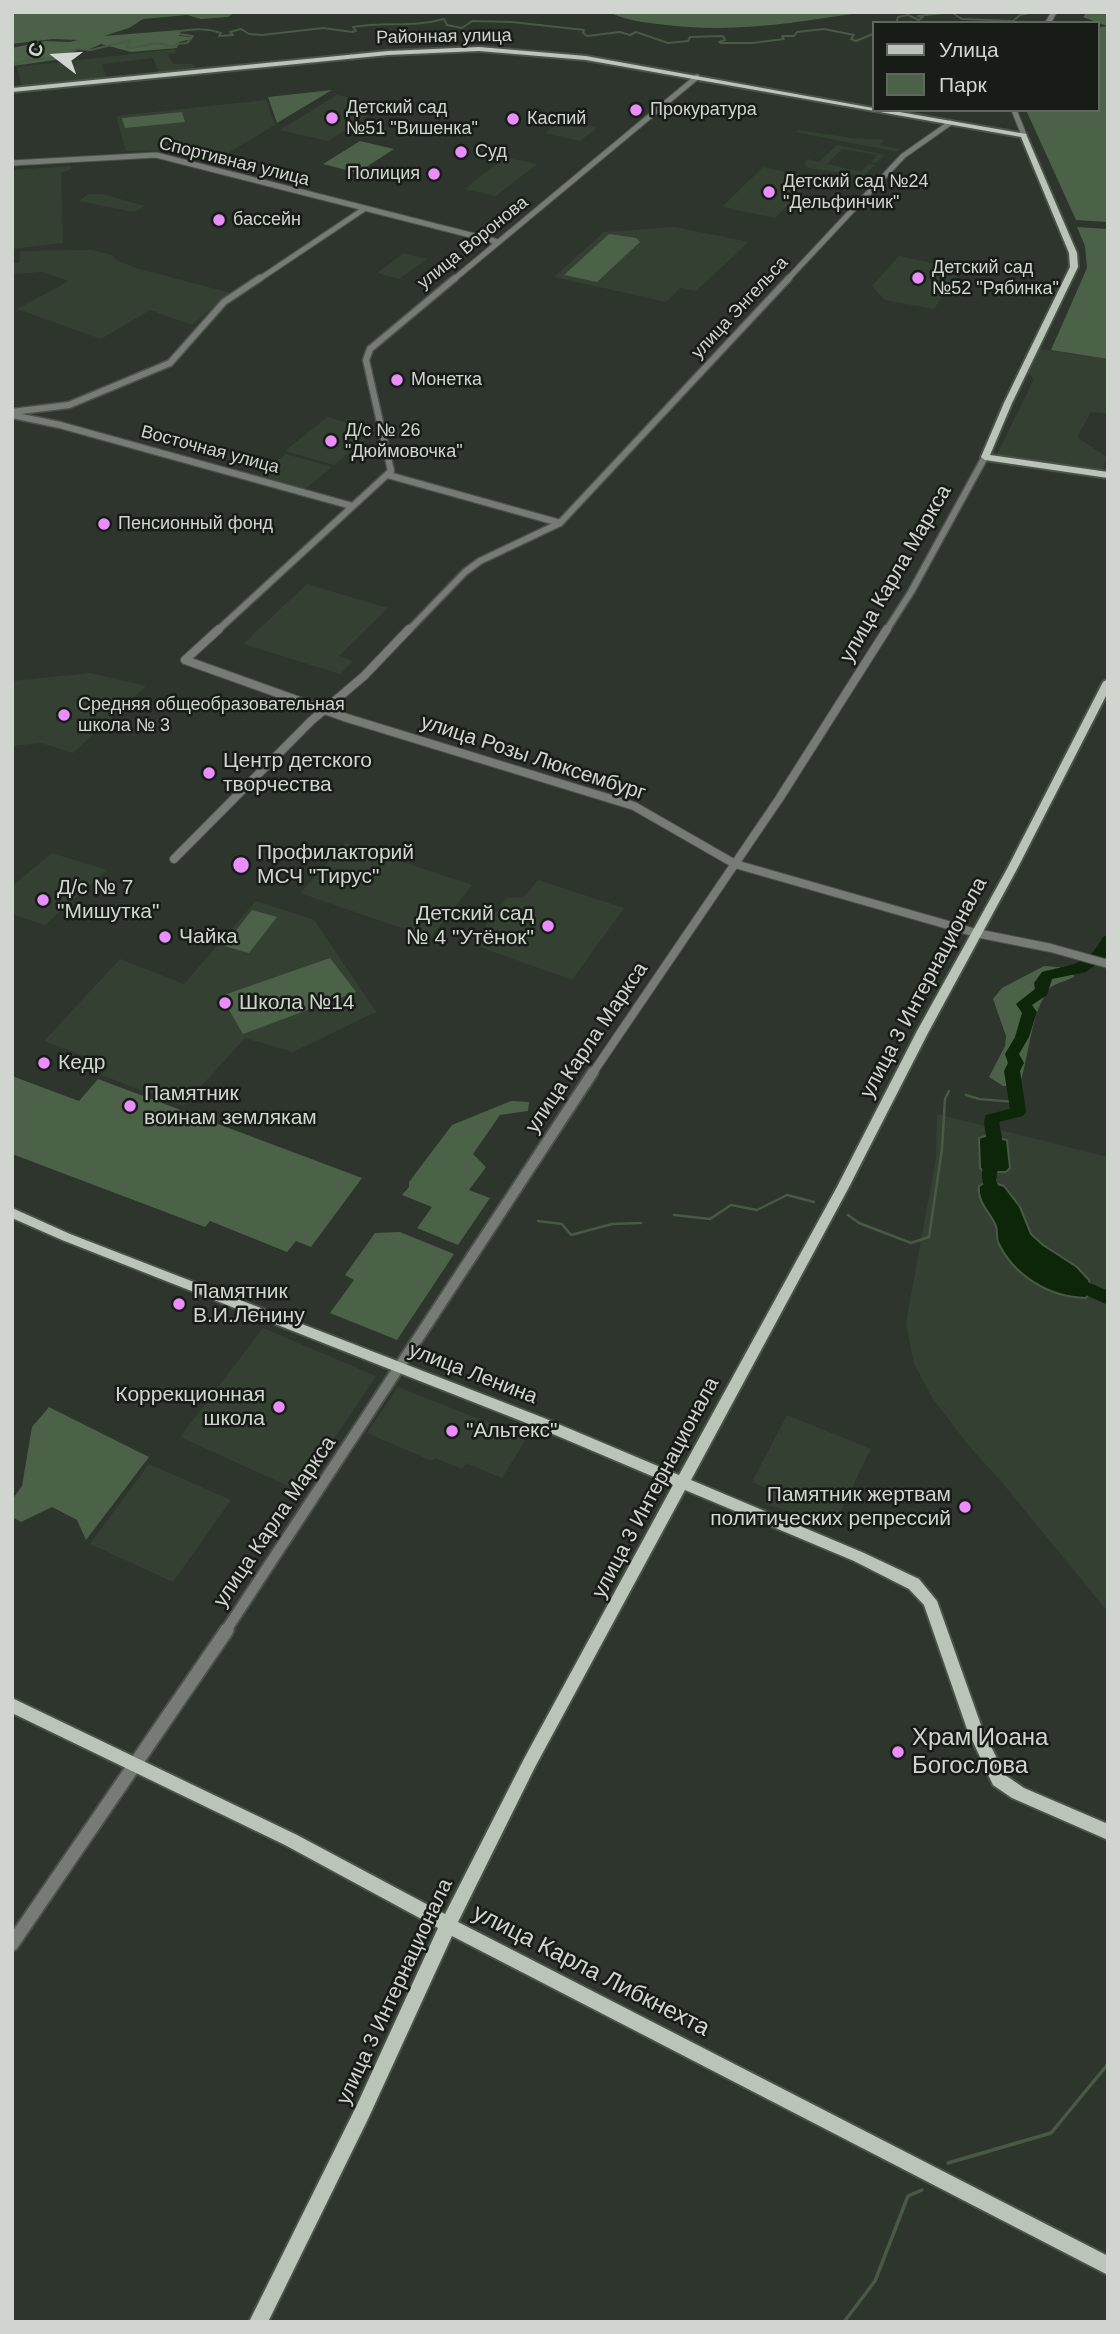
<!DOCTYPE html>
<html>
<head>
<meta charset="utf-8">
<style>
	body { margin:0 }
	#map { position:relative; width:1120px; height:2334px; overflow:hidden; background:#2d352c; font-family:Arial,sans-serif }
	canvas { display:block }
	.frame { position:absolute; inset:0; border:14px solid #d0d5cf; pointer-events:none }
	.legend { position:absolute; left:872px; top:21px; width:228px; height:91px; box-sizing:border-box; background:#181c17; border:2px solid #626661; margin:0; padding:9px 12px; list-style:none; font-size:21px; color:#d0d5cf }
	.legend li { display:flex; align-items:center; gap:14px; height:35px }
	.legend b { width:35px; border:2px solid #626661 }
	.north { position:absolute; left:21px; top:21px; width:70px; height:70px; -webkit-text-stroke:5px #181c17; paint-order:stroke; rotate:287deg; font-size:19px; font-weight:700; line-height:28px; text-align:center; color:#d0d5cf }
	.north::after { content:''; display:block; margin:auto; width:24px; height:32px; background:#d0d5cf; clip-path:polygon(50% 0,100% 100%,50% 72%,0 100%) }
</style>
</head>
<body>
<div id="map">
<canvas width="1120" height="2334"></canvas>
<div class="frame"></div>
<ul class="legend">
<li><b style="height:9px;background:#bbc4b9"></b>Улица</li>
<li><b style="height:19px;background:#4c6248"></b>Парк</li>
</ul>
<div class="north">С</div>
</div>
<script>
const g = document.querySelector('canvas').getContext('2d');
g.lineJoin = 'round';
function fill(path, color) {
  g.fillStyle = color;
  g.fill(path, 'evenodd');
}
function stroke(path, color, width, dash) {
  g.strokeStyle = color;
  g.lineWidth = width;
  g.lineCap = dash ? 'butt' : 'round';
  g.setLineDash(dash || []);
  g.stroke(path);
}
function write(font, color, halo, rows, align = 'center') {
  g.font = font + ' Arial,sans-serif';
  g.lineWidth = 5;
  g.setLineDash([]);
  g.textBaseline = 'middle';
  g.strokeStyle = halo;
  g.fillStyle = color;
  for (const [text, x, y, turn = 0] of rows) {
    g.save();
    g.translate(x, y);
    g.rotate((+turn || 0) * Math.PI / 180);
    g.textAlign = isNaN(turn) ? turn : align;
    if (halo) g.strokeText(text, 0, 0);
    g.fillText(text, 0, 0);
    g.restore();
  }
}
fill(new Path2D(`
	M175 49 176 53 168 54 173 64H193L195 70 159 73 153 58 102 64 106 78 22 87 17 67Z
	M337 95 384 105 328 141 280 130Z
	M266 100 275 125 213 162 164 150 126 151 116 116Z
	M562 120 597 128 580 141 545 133Z
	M799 130 852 138 884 140 880 145 900 149 897 152 878 148 879 146 877 148 795 132Z
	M837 145 885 155 876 163 871 162 877 155 842 149 827 164 861 172 869 164 875 165 863 176 808 168 804 163 808 159 819 162Z
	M506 157 537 164 496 196 464 189Z
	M71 166V169L61 173 63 243 12 249V170Z
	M763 167 815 178 775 218 722 207Z
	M88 194H102L145 206 134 212 79 201Z
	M675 227 749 242 696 291 680 288 666 302 554 277 604 232Z
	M91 250 112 255 116 260 136 268 231 293 192 325 150 310 101 339 17 309 69 281 42 272 12 274V263H19L21 251Z
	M404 253 427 259 399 279 377 273Z
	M899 256 962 269 934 309 885 300 872 286Z
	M1040 349 1108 359V414L1091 412 1077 437 1107 457 1102 472 996 456 1034 379 1028 373Z
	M327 417 376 430 334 465 285 451Z
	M286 454 332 467 305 489 259 476Z
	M307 584 388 608 339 656 353 661 340 674 243 644Z
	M90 673 146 686 73 753 41 743 12 746V681Z
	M346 843 472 885 430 938 300 893Z
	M52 853 107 870 45 925 12 914V886Z
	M538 880 624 908 572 980 472 944 507 898 524 897Z
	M256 901 314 920 376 1012 293 1052 245 1038 183 1106 101 1075 109 1065 44 1041 120 959 184 984Z
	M937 1114 1108 1157V1612L1000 1480 969 1446 933 1399 914 1364 906 1323 936 1158Z
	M263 1328 376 1376 299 1491 180 1437Z
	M398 1387 527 1438 502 1478 466 1463 462 1469 435 1458 432 1461 367 1433Z
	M787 1415 871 1449 831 1531 813 1518 765 1504 771 1491 752 1482Z
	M149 1464 231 1500 173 1582 90 1544Z`), '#344132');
fill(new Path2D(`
	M12 12H234V13L228 17 201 19 187 15 143 19 129 28 104 36 180 30 179 36 191 37 188 40 179 42 177 48 131 52 101 44 90 49H76L62 59 13 66 12 48 45 41 69 42 78 40 53 39 12 44Z
	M865 12C791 23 733 34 658 24 641 22 626 20 611 13Z
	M1086 13 1108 14V222L1076 220 1026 110H1097V28L1107 26 1083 17Z
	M332 90 277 123 268 97Z
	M182 112 185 122 125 128 122 118Z
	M360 141 394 149 357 173 323 164Z
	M1077 227 1108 229V359L1051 350 1087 268 1085 246Z
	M609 234 636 238 640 242 597 282 564 275Z
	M252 910 277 917 249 953 224 946Z
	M330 958 356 992 243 1034 221 996Z
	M1044 966 1059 967 1075 976C1068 981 1055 983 1050 988 1031 1010 1029 1058 1019 1087L1003 1086 989 1077 1005 1046 1006 1036 993 999 1002 988Z
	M12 1076 79 1101 98 1079 362 1178 311 1247 296 1241 287 1252 210 1221 205 1227 12 1154Z
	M511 1101 529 1102 528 1111 500 1115 473 1154 486 1167 469 1190 490 1198 458 1245 417 1228 432 1207 402 1195 409 1187V1182L452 1125Z
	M400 1232 454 1254 397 1340 330 1313 354 1280 345 1275 375 1233Z
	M49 1407 149 1457 86 1540 77 1520 52 1507 21 1522 12 1517V1500L22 1486 32 1427Z`), '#4c6248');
const water = new Path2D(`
	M985 1136 1007 1140 1010 1168 1006 1172H984L980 1168 979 1138Z
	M988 1181 1004 1186 1020 1207 1031 1234 1043 1245 1077 1267 1089 1280 1090 1291 1086 1298C1049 1297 1014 1276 998 1242 996 1237 998 1231 996 1226 990 1212 977 1202 979 1186Z`);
fill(water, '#0d2509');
stroke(water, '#485a44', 2);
stroke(new Path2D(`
	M1070 12 1108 14
	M881 23H888
	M896 23 898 17 908 15 919 20 923 17 918 16 951 12 962 19 1013 21 1020 15 1034 12
	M12 65 28 60 57 58 78 49 91 50 131 40 127 46 131 48 157 43 174 47 176 44 187 43 193 36 179 34 180 31C195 29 207 28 221 33L219 36 233 35 230 32 241 29 249 34 262 35 323 28 352 32 356 31 353 27C384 21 413 28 444 19L447 25 462 28 472 21 512 22 584 30 583 33 587 36 620 32 630 35 636 32 668 43 688 41 690 37 723 36 725 40 719 42 721 43H752L784 39 782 36H794L797 32 824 29 854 35 851 39 856 41 873 34`), '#485a44', 2);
stroke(new Path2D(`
	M966 1095 979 1099 1015 1102
	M674 1215 710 1219 731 1205 757 1210 787 1195 814 1202
	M848 1215 859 1223 911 1243 929 1237 942 1149 945 1099 949 1091
	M538 1221 562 1224 571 1235 612 1224 641 1223`), '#485a44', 2.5);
stroke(new Path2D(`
	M948 2163 1051 2133 1108 2064
	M844 2322 875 2281 908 2196 922 2190`), '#485a44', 3.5);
fill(new Path2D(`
	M1108 935V955L1086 972 1052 979 1047 995 1032 1005 1037 1012 1029 1037 1019 1054 1024 1063 1020 1071 1026 1112 1023 1116 999 1122 1002 1138 996 1181 1006 1200 1004 1204H992C973 1169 987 1172 986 1138 986 1129 982 1123 986 1115L1010 1109 1004 1071 1008 1063 1005 1054 1015 1037 1022 1013 1016 1004 1035 989 1034 983 1042 972C1071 964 1087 967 1103 937Z
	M1072 1275 1108 1291V1305L1066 1286 1064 1281 1066 1276Z`), '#0d2509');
const minorFar4 = new Path2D(`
	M1048 23 1054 12
	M1014 110 1024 135
	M12 163 156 155 498 242
	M258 280 364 209
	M453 280 697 77
	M787 280 903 156 950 123`);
const minorFar3 = new Path2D(`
	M12 412 69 405 170 363 224 302 260 278
	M12 415 60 425 352 506
	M388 475 560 523
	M217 631 391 471 366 360 370 349 455 278
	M408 631 465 572 480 561 560 523 789 278
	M886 631 911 592 985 457`);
const minorFar2 = new Path2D(`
	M219 629 185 660 347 718 634 806 735 864 976 933 1051 948 1108 964
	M174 859 311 721 364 676 409 629
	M592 1074 779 799 887 629`);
const minorFar1 = new Path2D(`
	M225 1632 593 1072`);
const minor = new Path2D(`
	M12 1944 227 1630`);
const major = new Path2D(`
	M479 47 586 56 873 108V110H888L1026 134 1077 253 1078 267 1012 403 990 455 1108 472V478L985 460 981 457 1004 403 1070 267 1069 253 1021 137 586 60 479 51 388 55 12 92V88L388 51Z
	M1108 679V692L1017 869 929 1031 849 1187 691 1480 864 1553 919 1579 937 1601 982 1728 1005 1775 1024 1788 1108 1824V1840L1012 1798 993 1785 967 1729 924 1605 909 1589 854 1561 685 1490 535 1767 458 1922 1108 2256V2275L452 1936 368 2119 268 2322H249L356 2107 438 1928 285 1845 12 1713V1698L297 1835 445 1914 525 1757 673 1485 534 1426 62 1240 12 1218V1208L70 1234 544 1418 679 1475 837 1187 917 1031 1007 869 1103 682Z`);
stroke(minorFar4, '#4a5249', 7);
stroke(minorFar3, '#4a5249', 9);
stroke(minorFar2, '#4a5249', 10);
stroke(minorFar1, '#4a5249', 14);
stroke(minor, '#4a5249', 17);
stroke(major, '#4a5249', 4);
stroke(minorFar4, '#777b76', 5);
stroke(minorFar3, '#777b76', 6);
stroke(minorFar2, '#777b76', 8);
stroke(minorFar1, '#777b76', 10);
stroke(minor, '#777b76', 13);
fill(major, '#bbc4b9');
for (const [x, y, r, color] of [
	[636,110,7,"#ea8dfd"],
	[332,118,7,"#ea8dfd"],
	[513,119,7,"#ea8dfd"],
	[461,152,7,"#ea8dfd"],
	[434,174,7,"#ea8dfd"],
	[769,192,7,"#ea8dfd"],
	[219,220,7,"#ea8dfd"],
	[918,278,7,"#ea8dfd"],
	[397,380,7,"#ea8dfd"],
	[331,441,7,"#ea8dfd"],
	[104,524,7,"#ea8dfd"],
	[64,715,7,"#ea8dfd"],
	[209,773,7,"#ea8dfd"],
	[241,865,9,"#ea8dfd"],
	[43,900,7,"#ea8dfd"],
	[548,926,7,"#ea8dfd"],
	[165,937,7,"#ea8dfd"],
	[225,1003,7,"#ea8dfd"],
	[44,1063,7,"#ea8dfd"],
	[130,1106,7,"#ea8dfd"],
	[179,1304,7,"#ea8dfd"],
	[279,1407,7,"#ea8dfd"],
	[452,1431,7,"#ea8dfd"],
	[965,1507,7,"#ea8dfd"],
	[898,1752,7,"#ea8dfd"]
]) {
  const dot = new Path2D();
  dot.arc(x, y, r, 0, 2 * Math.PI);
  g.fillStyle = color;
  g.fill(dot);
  stroke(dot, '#181c17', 2.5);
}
write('18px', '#d0d5cf', '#181c17', [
	["Районная улица",444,37,-1],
	["Спортивная улица",234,162,14],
	["улица Воронова",473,243,-39],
	["улица Энгельса",740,308,-47],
	["Восточная улица",210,450,15]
]);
write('18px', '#d0d5cf', '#181c17', [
	["Детский сад",346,108],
	["№51 \"Вишенка\"",346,129],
	["Прокуратура",650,110],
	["Каспий",527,119],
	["Суд",475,152],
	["Полиция",420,174,"right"],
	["Детский сад №24",783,182],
	["\"Дельфинчик\"",783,203],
	["бассейн",233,220],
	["Детский сад",932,268],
	["№52 \"Рябинка\"",932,289],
	["Монетка",411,380],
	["Д/с № 26",345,431],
	["\"Дюймовочка\"",345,452],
	["Пенсионный фонд",118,524],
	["Средняя общеобразовательная",78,705],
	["школа № 3",78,726]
], 'left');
write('21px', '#d0d5cf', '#181c17', [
	["улица Карла Маркса",896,574,-60],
	["улица Розы Люксембург",533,758,18],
	["улица 3 Интернационала",924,988,-62],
	["улица Карла Маркса",587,1048,-56],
	["улица Ленина",473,1374,21],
	["улица 3 Интернационала",656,1488,-62],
	["улица Карла Маркса",275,1522,-56],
	["улица 3 Интернационала",395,1992,-65]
]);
write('21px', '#d0d5cf', '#181c17', [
	["Центр детского",223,761],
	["творчества",223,785],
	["Профилакторий",257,853],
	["МСЧ \"Тирус\"",257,877],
	["Д/с № 7",57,888],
	["\"Мишутка\"",57,912],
	["Детский сад",534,914,"right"],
	["№ 4 \"Утёнок\"",534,938,"right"],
	["Чайка",179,937],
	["Школа №14",239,1003],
	["Кедр",58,1063],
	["Памятник",144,1094],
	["воинам землякам",144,1118],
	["Памятник",193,1292],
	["В.И.Ленину",193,1316],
	["Коррекционная",265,1395,"right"],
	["школа",265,1419,"right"],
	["\"Альтекс\"",466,1431],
	["Памятник жертвам",951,1495,"right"],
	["политических репрессий",951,1519,"right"]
], 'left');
write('24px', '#d0d5cf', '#181c17', [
	["Храм Иоана",912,1738],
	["Богослова",912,1766]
], 'left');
write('24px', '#d0d5cf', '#181c17', [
	["улица Карла Либкнехта",591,1971,27]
]);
</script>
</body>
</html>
